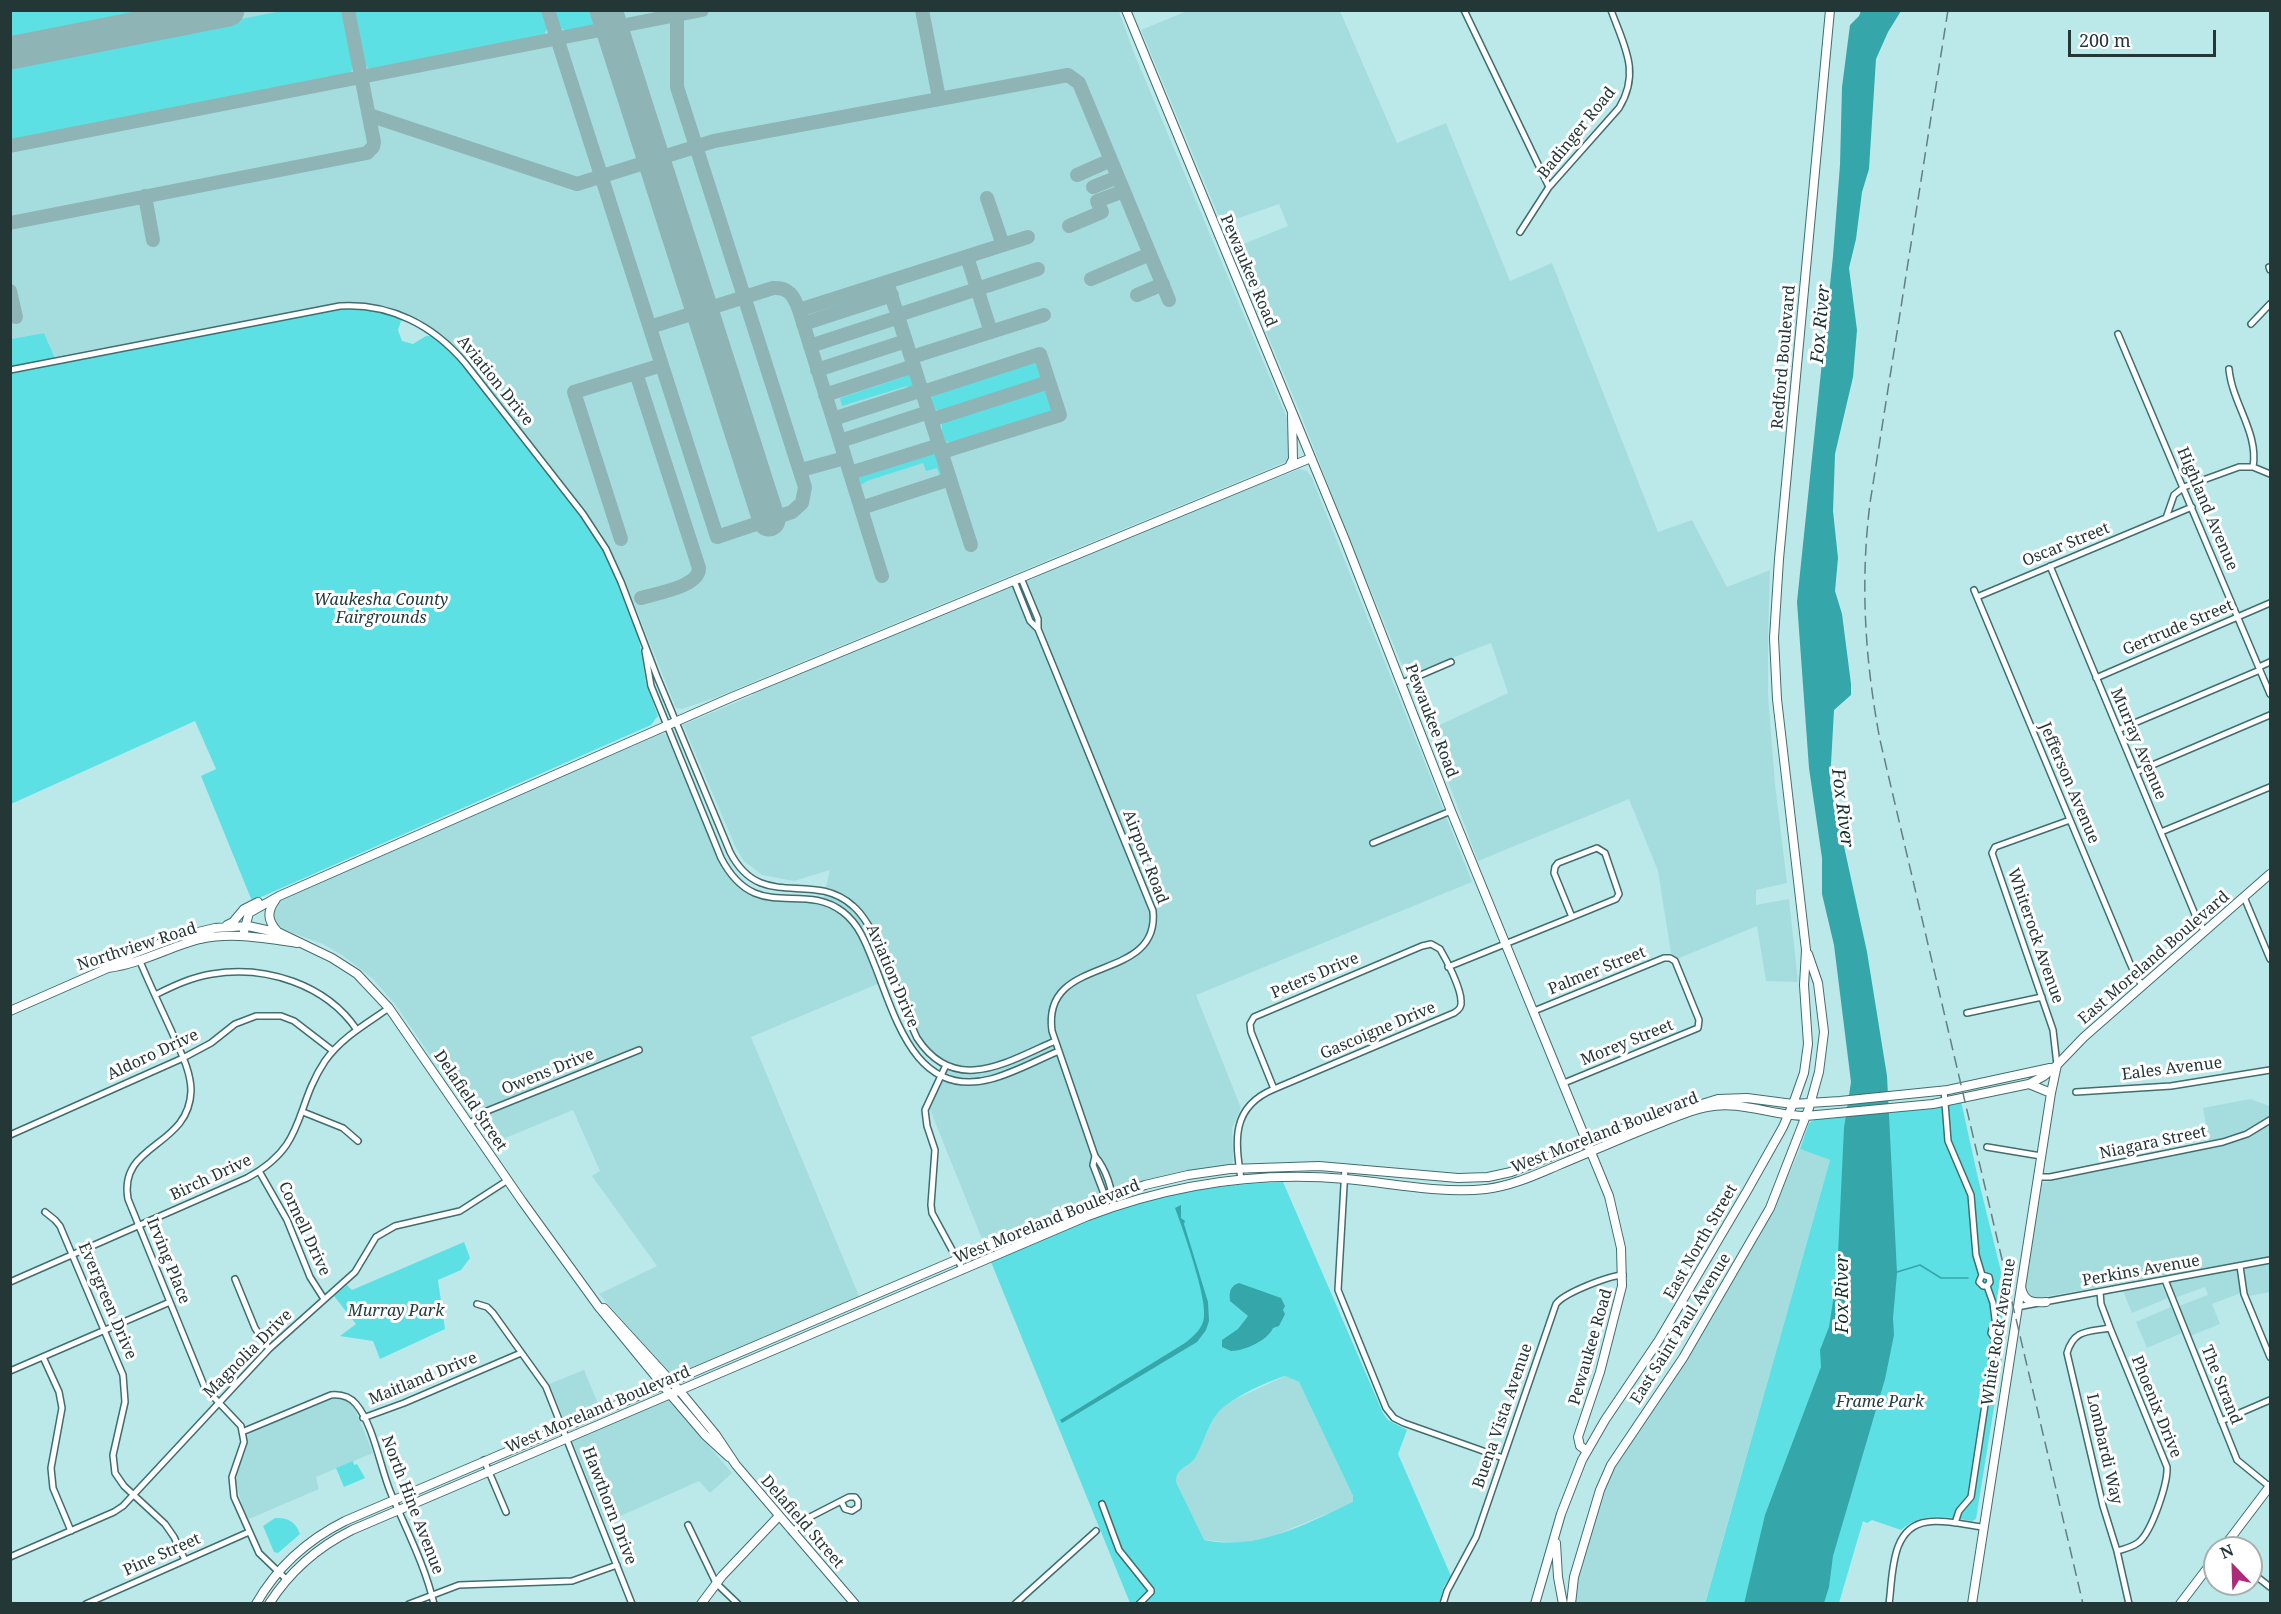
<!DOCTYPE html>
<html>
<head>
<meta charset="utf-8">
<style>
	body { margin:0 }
	#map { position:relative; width:2281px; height:1614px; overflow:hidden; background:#bbe9ea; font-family:"Noto Serif",serif }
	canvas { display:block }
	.frame { position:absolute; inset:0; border:12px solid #243737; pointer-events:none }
	.north { position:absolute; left:2203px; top:1536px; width:60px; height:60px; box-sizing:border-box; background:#fff; border:2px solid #a7afaf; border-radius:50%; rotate:337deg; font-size:16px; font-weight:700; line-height:24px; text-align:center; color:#243737 }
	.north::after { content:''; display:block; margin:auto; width:21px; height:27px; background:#ac2c7a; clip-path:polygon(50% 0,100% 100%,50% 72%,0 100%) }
	.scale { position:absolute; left:2068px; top:30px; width:148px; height:27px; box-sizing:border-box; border:3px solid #243737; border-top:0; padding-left:8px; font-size:18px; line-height:21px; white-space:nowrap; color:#243737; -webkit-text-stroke:4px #fff; paint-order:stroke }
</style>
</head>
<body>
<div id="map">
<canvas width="2281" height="1614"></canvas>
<div class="frame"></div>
<div class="north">N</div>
<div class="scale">200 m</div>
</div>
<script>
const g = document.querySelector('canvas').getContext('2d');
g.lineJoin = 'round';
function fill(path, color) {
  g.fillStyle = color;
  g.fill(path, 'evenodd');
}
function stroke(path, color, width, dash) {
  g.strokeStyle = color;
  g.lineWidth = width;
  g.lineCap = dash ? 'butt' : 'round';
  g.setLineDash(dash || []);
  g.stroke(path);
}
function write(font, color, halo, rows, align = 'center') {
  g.font = font + ' "Noto Serif",serif';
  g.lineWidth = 6;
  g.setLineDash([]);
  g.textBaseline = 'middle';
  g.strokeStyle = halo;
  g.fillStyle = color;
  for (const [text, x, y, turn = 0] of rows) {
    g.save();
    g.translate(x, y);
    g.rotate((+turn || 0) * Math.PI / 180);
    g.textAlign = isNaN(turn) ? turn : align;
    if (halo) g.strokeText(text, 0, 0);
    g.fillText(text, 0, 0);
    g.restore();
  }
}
fill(new Path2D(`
	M11 11H1119L1134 53 1287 418 1291 454 1288 461 712 699 682 709 676 708 622 574 600 531 459 350 445 337 419 319 386 306 343 302 54 357 44 333 11 339Z
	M1187 11H1340L1397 143 1446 123 1510 281 1552 263 1658 532 1692 520 1727 587 1770 570 1768 639V695L1775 784 1787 883 1756 890V905L1789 899 1798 982 1766 981 1757 926 1677 959 1671 953 1658 871 1629 799 1478 861 1429 730 1508 693 1491 643 1418 671 1408 673 1405 672 1350 541 1299 410 1231 249 1288 226 1279 204 1222 224 1141 30Z
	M1300 469 1307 471 1312 478 1472 882 1196 995 1241 1108 1232 1128 1233 1160 1232 1164 1178 1174 1133 1185 1073 1206 984 1244 929 1107 949 1063 931 1052 924 1044 915 1028 894 977 751 1037 859 1296 688 1370 671 1375 599 1294 657 1266 592 1176 600 1171 573 1110 491 1144 395 1004 372 978 342 955 323 944 279 928 273 922V906L279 901 480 811 661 734H665L669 741 717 857 728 875 743 888 761 898 780 902 822 903 830 870 794 881 762 875 744 861 736 848 683 725 753 695 751 691 849 650 882 640 942 613 1034 578 1054 567 1151 527Z
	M2250 1099 2270 1106V1292L2249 1296 2246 1291 2212 1304 2220 1324 2190 1336 2179 1306 2208 1295 2205 1287 2175 1298 2164 1275 2033 1299 2029 1297 2025 1287 2042 1183 2210 1148 2203 1108Z
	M1800 1149 1830 1160 1705 1603 1575 1604 1577 1579 1598 1510 1616 1462 1705 1329 1772 1212Z
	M2161 1284 2168 1298 2132 1313 2123 1291Z
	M2171 1307 2182 1333 2147 1348 2136 1322Z
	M584 1370 600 1408 567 1421 563 1417 549 1384Z
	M1285 1376 1299 1382 1353 1496V1503L1273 1536 1240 1543 1203 1540 1176 1482V1476L1180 1468 1193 1460 1216 1414 1227 1403Z
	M329 1398 343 1399 354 1407 373 1453 316 1477 319 1489 249 1519 243 1508 236 1483 237 1471 247 1447V1436L253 1431Z
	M668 1398 732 1473 710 1493 699 1481 605 1523 572 1440Z`), '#a5ddde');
fill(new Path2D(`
	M11 10H168V11L11 41Z
	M287 10 344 11 354 65 350 74 11 141V64Z
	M353 11H544L548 28 542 37 373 69 368 68 363 60Z
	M553 11H597L598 19C592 31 570 35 559 27Z
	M882 287 884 292 806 315 811 310Z
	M347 308 383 312 402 318 398 330 402 341 413 344 426 336H433L453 353 583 520 600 544 612 569 638 633 646 683 658 716 651 725 252 901 201 776 216 769 195 721 11 804V339L44 333 57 363Z
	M1034 359 1040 363 1044 376 1041 382 946 412 938 411 932 406V395L939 390Z
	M906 371 913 373 916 385 913 390 909 389 907 386 842 406 840 398 904 377 903 374Z
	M1043 387 1049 390 1054 407 1050 413 956 444 946 441 942 437V424L949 417Z
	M935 449H938L946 475 944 478 940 477 937 468 926 471 923 463 867 481 861 485 857 474Z
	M1961 1101 1978 1178 2010 1308 1976 1519 1972 1521C1946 1517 1923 1511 1901 1530L1872 1520 1867 1523 1863 1521 1839 1603 1705 1604 1830 1160 1800 1149 1809 1123 1816 1119Z
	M1283 1182 1383 1413 1388 1420 1407 1430 1398 1454 1451 1576 1444 1586 1439 1603H1130L991 1262C1044 1240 1098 1212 1154 1198 1197 1188 1239 1184 1283 1182ZM1285 1376 1299 1382 1353 1496V1502C1306 1524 1257 1551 1204 1540L1176 1482C1176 1467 1188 1468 1195 1458 1203 1444 1207 1428 1216 1415 1226 1400 1268 1381 1285 1376Z
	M464 1242 470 1258 461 1270 438 1280 445 1329 380 1359 373 1341 340 1336 356 1324 334 1296 347 1285 352 1290Z
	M353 1461 354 1465 357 1464 365 1478 344 1487 336 1468Z
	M275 1518C288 1517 296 1522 300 1534L278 1553 274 1552 263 1526Z`), '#5de0e4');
fill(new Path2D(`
	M1861 11H1901L1888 32 1876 59 1869 169 1862 192 1856 239 1849 268 1857 330 1853 377 1835 454 1833 511 1838 558 1835 591 1842 614 1851 684V695L1834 710 1830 782 1867 952 1887 1076 1897 1273 1893 1318 1894 1335 1885 1379 1833 1556 1829 1587 1824 1603 1744 1604 1765 1515 1821 1367 1820 1350 1829 1327 1837 1275 1844 1128 1851 1082 1834 945 1822 894V858L1809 768 1797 602 1833 256 1840 165 1842 87 1850 25 1859 16Z
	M1181 1205V1218L1185 1221 1184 1224 1208 1302 1209 1321 1206 1330 1197 1342 1062 1423 1060 1420 1185 1343C1194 1336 1203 1328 1204 1317 1207 1297 1183 1229 1175 1208Z
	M1239 1283 1281 1298 1285 1306 1283 1310 1285 1314 1279 1326 1273 1328C1268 1340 1245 1351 1231 1351L1222 1347V1340L1238 1329 1248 1316 1230 1301C1229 1292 1230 1286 1239 1283Z`), '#35a6a9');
stroke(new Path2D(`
	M1897 1272 1920 1265 1941 1278H1968`), '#35a6a9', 1.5);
stroke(new Path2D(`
	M548 10 717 537 792 512 802 503 805 487 677 87V10
	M922 10 939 98
	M369 115 577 184 714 141 1068 75 1079 83 1169 300
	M10 146 702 10
	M1077 175 1111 160
	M1093 187 1118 177
	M145 196 153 240
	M987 198 1003 245
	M10 223 367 153 373 147 374 142 348 10
	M1069 226 1102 212 1097 201 1124 191
	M967 257 991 332
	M1091 279 1150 254
	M887 282 971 545
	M10 291 16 317
	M1137 295 1163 284
	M799 310 1028 237
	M898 315 1038 269
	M803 324 892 295
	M650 327 773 288C789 287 794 296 799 310L882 576
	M810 346 899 317
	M912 357 1044 315
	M817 370 906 341
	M636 373 699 568C699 587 657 593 641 598
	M923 392 1040 354 1060 415 942 452
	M825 395 914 366
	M833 419 922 390
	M931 420 1049 382
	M840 441 929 412
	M801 470 845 458
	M850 473 940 445
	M861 508 950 479
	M621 539 574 392 662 365`), '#8eb4b6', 14);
stroke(new Path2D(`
	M606 10 769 520
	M10 53 228 10`), '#8eb4b6', 33);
const street = new Path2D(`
	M1464 10 1549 187
	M1520 232 1549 187 1619 108C1641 72 1624 46 1611 10
	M2269 267 2270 270
	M2251 324 2270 304
	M2118 334 2270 694
	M2229 369C2232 403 2259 433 2253 467
	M10 370 340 306C390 303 433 325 465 363L583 514 606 549 621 582 656 674 730 852C761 913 812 869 853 906 880 929 900 1003 917 1038 955 1096 1007 1062 1055 1041
	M2166 518 2174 495 2184 487 2239 467H2253L2270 474
	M2050 566 2199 924 2205 930
	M1021 578 1038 619V629
	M1014 581 1030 621 1038 629 1054 668 1153 911C1160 985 1041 952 1052 1031L1095 1156C1106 1169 1113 1190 1113 1207
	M1974 590 2129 961 2137 979 2143 985
	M1977 597 2192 507
	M645 651 651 686 721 858C756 925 802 880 843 912 860 925 867 946 875 966 896 1019 916 1099 991 1079 1014 1073 1037 1060 1059 1051
	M2259 667 2270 662
	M2096 678 2270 603
	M1402 683 1451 662
	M2118 730 2260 670
	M2136 772 2270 715
	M2161 832 2270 787
	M1373 843 1451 811
	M1597 848 1605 853 1619 894 1616 899 1572 917 1554 873 1555 867 1558 863Z
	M2244 897 2270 959
	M139 959C149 983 160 1006 171 1030 179 1049 191 1070 191 1091 189 1148 118 1143 128 1199L205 1388 241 1426 244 1442 232 1477 234 1497 259 1553 286 1579
	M1448 967 1572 917
	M155 995C173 986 192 977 212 974 265 965 326 984 357 1030
	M1534 1011 1664 958H1670L1675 961 1699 1020 1698 1028 1564 1083
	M1967 1013 2042 997
	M946 1065 925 1110 927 1126 935 1150 931 1205 932 1213 963 1270
	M2057 1065 2053 1030 1992 853 1995 847 2070 820
	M1944 1090 1948 1141 1971 1195 1976 1255 1982 1275 1979 1282 1983 1286H1987L1990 1282 1989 1277 1982 1275
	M2076 1092 2171 1086 2270 1070
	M303 1112 343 1128 358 1141
	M469 1124 487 1111 639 1050
	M10 1135 183 1058 211 1043 235 1024 256 1016H281L294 1021 333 1051
	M1987 1147 2041 1156
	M1095 1156 1093 1165 1106 1199
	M1345 1168 1338 1290 1386 1408 1394 1418 1404 1423 1503 1458
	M259 1171 287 1220 310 1277 324 1299
	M2038 1177H2050L2223 1142 2247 1134 2270 1120
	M1241 1179C1235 1140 1231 1107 1274 1089L1454 1013C1459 1010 1462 1007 1461 1001 1461 988 1446 959 1440 949L1431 944 1422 946 1254 1017 1250 1024 1251 1032 1274 1089
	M45 1212 55 1220 60 1226 123 1375 125 1402 113 1455 115 1473 124 1486 165 1524 174 1537 185 1560
	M2240 1266 2244 1294 2270 1357
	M235 1279 255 1328 269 1349
	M2165 1280 2237 1460 2270 1487
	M10 1282 247 1178C308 1145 293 1109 325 1061 341 1038 366 1024 389 1008
	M1987 1286 1993 1303 1996 1327
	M2100 1292 2101 1304 2110 1328 2167 1467C2168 1483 2152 1531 2139 1542 2133 1547 2125 1549 2117 1551
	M477 1304 487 1307 493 1313 546 1387 632 1604
	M2017 1307 2270 1260
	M2110 1328C2088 1332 2074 1329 2067 1353L2103 1506 2117 1551 2129 1604
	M43 1357 59 1392 62 1408 51 1468 53 1488 71 1531
	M10 1371 170 1302
	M363 1418 404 1403 521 1353
	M2221 1421 2270 1400
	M242 1432 331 1395C341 1394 350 1397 356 1404 373 1424 380 1466 390 1491 405 1527 425 1565 434 1604
	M484 1460 506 1512
	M1102 1504 1119 1550 1151 1590V1592L1139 1604
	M1955 1523 1959 1511 1971 1497 1995 1339 1991 1333 1992 1329 1996 1327 2000 1330 2001 1334 1995 1339
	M688 1525 716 1583 738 1604
	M792 1532 808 1518 849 1497H855L858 1501V1507L852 1511 845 1509 841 1501
	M10 1557 114 1512 123 1506 269 1349 355 1272 376 1237 395 1226 460 1211 508 1180
	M2251 1572 2270 1587
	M86 1604 249 1532
	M409 1604 459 1585 572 1581 617 1565
	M1015 1604 1096 1531
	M1443 1604 1447 1591 1476 1537 1556 1304C1564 1293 1608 1276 1623 1275
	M1889 1604C1893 1576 1890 1527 1927 1522 1944 1519 1965 1525 1982 1527`);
const secondary = new Path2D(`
	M1126 10 1345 540 1451 811 1609 1196 1621 1248 1622 1286 1600 1372 1578 1437 1580 1446 1587 1451
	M1289 467 1293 459 1292 415
	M276 899C267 911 267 920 277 931
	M227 925 233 922 244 909 258 902
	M243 935 249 913 279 896 732 697 1311 458
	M108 968 119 959 177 937 215 928 248 926 280 933 332 958 357 974 389 1008 522 1201 598 1306 670 1394 705 1435 729 1457
	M10 1011 108 968C140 964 169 947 200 939 233 932 264 938 297 943
	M2029 1084 2051 1093
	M2021 1287C2024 1302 2032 1303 2046 1302
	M604 1308 679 1390 716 1435 736 1465 855 1604
	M1556 1543 1558 1577 1563 1604
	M2223 1548 2270 1486
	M256 1604C277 1567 307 1540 345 1521L1073 1210 1145 1185 1188 1175 1230 1169 1319 1166 1458 1178 1488 1177 1511 1172 1618 1130 1718 1099 1747 1098 1793 1104 1840 1101 1948 1090 2050 1068
	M269 1604C290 1571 318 1547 352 1530L1088 1216C1170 1185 1257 1171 1346 1179 1391 1183 1440 1194 1486 1189 1512 1186 1535 1175 1559 1165 1593 1151 1626 1136 1660 1123 1675 1117 1691 1110 1707 1107 1740 1100 1773 1116 1806 1116L1933 1104 2029 1084 2044 1076 2057 1065 2084 1037 2270 874
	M701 1604 722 1576 779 1516
	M1535 1604 1561 1514 1582 1460 1605 1420 1659 1340 1747 1191 1783 1127 1793 1104 1804 1073 1808 1044 1804 985 1806 950 1777 699 1774 638 1779 559 1830 10
	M1571 1604 1574 1577 1600 1490 1611 1465 1683 1358 1770 1208 1809 1108 1819 1072 1824 1032 1818 983 1808 954
	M1972 1604 2051 1093 2057 1065
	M2180 1604 2215 1558`);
stroke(street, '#426d6e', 8);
stroke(secondary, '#426d6e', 10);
stroke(street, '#fff', 5);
stroke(secondary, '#fff', 8);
stroke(new Path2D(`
	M1948 10 1870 503C1860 583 1865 661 1880 740L2083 1604`), '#628081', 1.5, [12, 6]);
write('16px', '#243737', '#fff', [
	["Badinger Road",1577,133,-51],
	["Pewaukee Road",1248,271,67],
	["Redford Boulevard",1784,357,-85],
	["Aviation Drive",495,381,51],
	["Highland Avenue",2207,509,67],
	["Oscar Street",2066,545,-22],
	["Gertrude Street",2178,628,-23],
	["Pewaukee Road",1431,721,69],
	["Murray Avenue",2138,744,67],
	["Jefferson Avenue",2069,783,67],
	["Airport Road",1145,857,69],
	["Whiterock Avenue",2035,936,71],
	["Northview Road",137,947,-18],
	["East Moreland Boulevard",2154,958,-41],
	["Palmer Street",1597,971,-22],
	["Aviation Drive",892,976,67],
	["Peters Drive",1315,976,-23],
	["Gascoigne Drive",1378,1031,-23],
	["Morey Street",1627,1043,-22],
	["Aldoro Drive",153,1055,-25],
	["Eales Avenue",2172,1069,-7],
	["Owens Drive",548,1072,-22],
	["Delafield Street",470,1101,56],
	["West Moreland Boulevard",1605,1133,-21],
	["Niagara Street",2153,1143,-12],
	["Birch Drive",211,1178,-25],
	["West Moreland Boulevard",1047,1222,-22],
	["Cornell Drive",304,1229,65],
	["East North Street",1701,1242,-60],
	["Irving Place",168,1261,68],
	["Perkins Avenue",2141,1271,-10],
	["Evergreen Drive",107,1301,67],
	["East Saint Paul Avenue",1681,1329,-58],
	["White Rock Avenue",1999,1332,-81],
	["Pewaukee Road",1591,1347,-74],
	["Magnolia Drive",248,1354,-45],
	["Maitland Drive",423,1379,-22],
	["The Strand",2221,1385,68],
	["Phoenix Drive",2156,1407,68],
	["West Moreland Boulevard",598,1410,-23],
	["Buena Vista Avenue",1503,1416,-71],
	["Lombardi Way",2104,1449,77],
	["North Hine Avenue",412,1505,69],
	["Hawthorn Drive",609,1506,69],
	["Delafield Street",802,1522,49],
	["Pine Street",162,1555,-24]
]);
write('italic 16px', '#223b3c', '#fff', [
	["Waukesha County",381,600],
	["Fairgrounds",381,618],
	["Murray Park",396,1311],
	["Frame Park",1880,1402]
]);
write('italic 18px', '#162f2f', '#fff', [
	["Fox River",1821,324,-85],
	["Fox River",1842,808,83],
	["Fox River",1843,1294,-90]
]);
</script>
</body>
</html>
